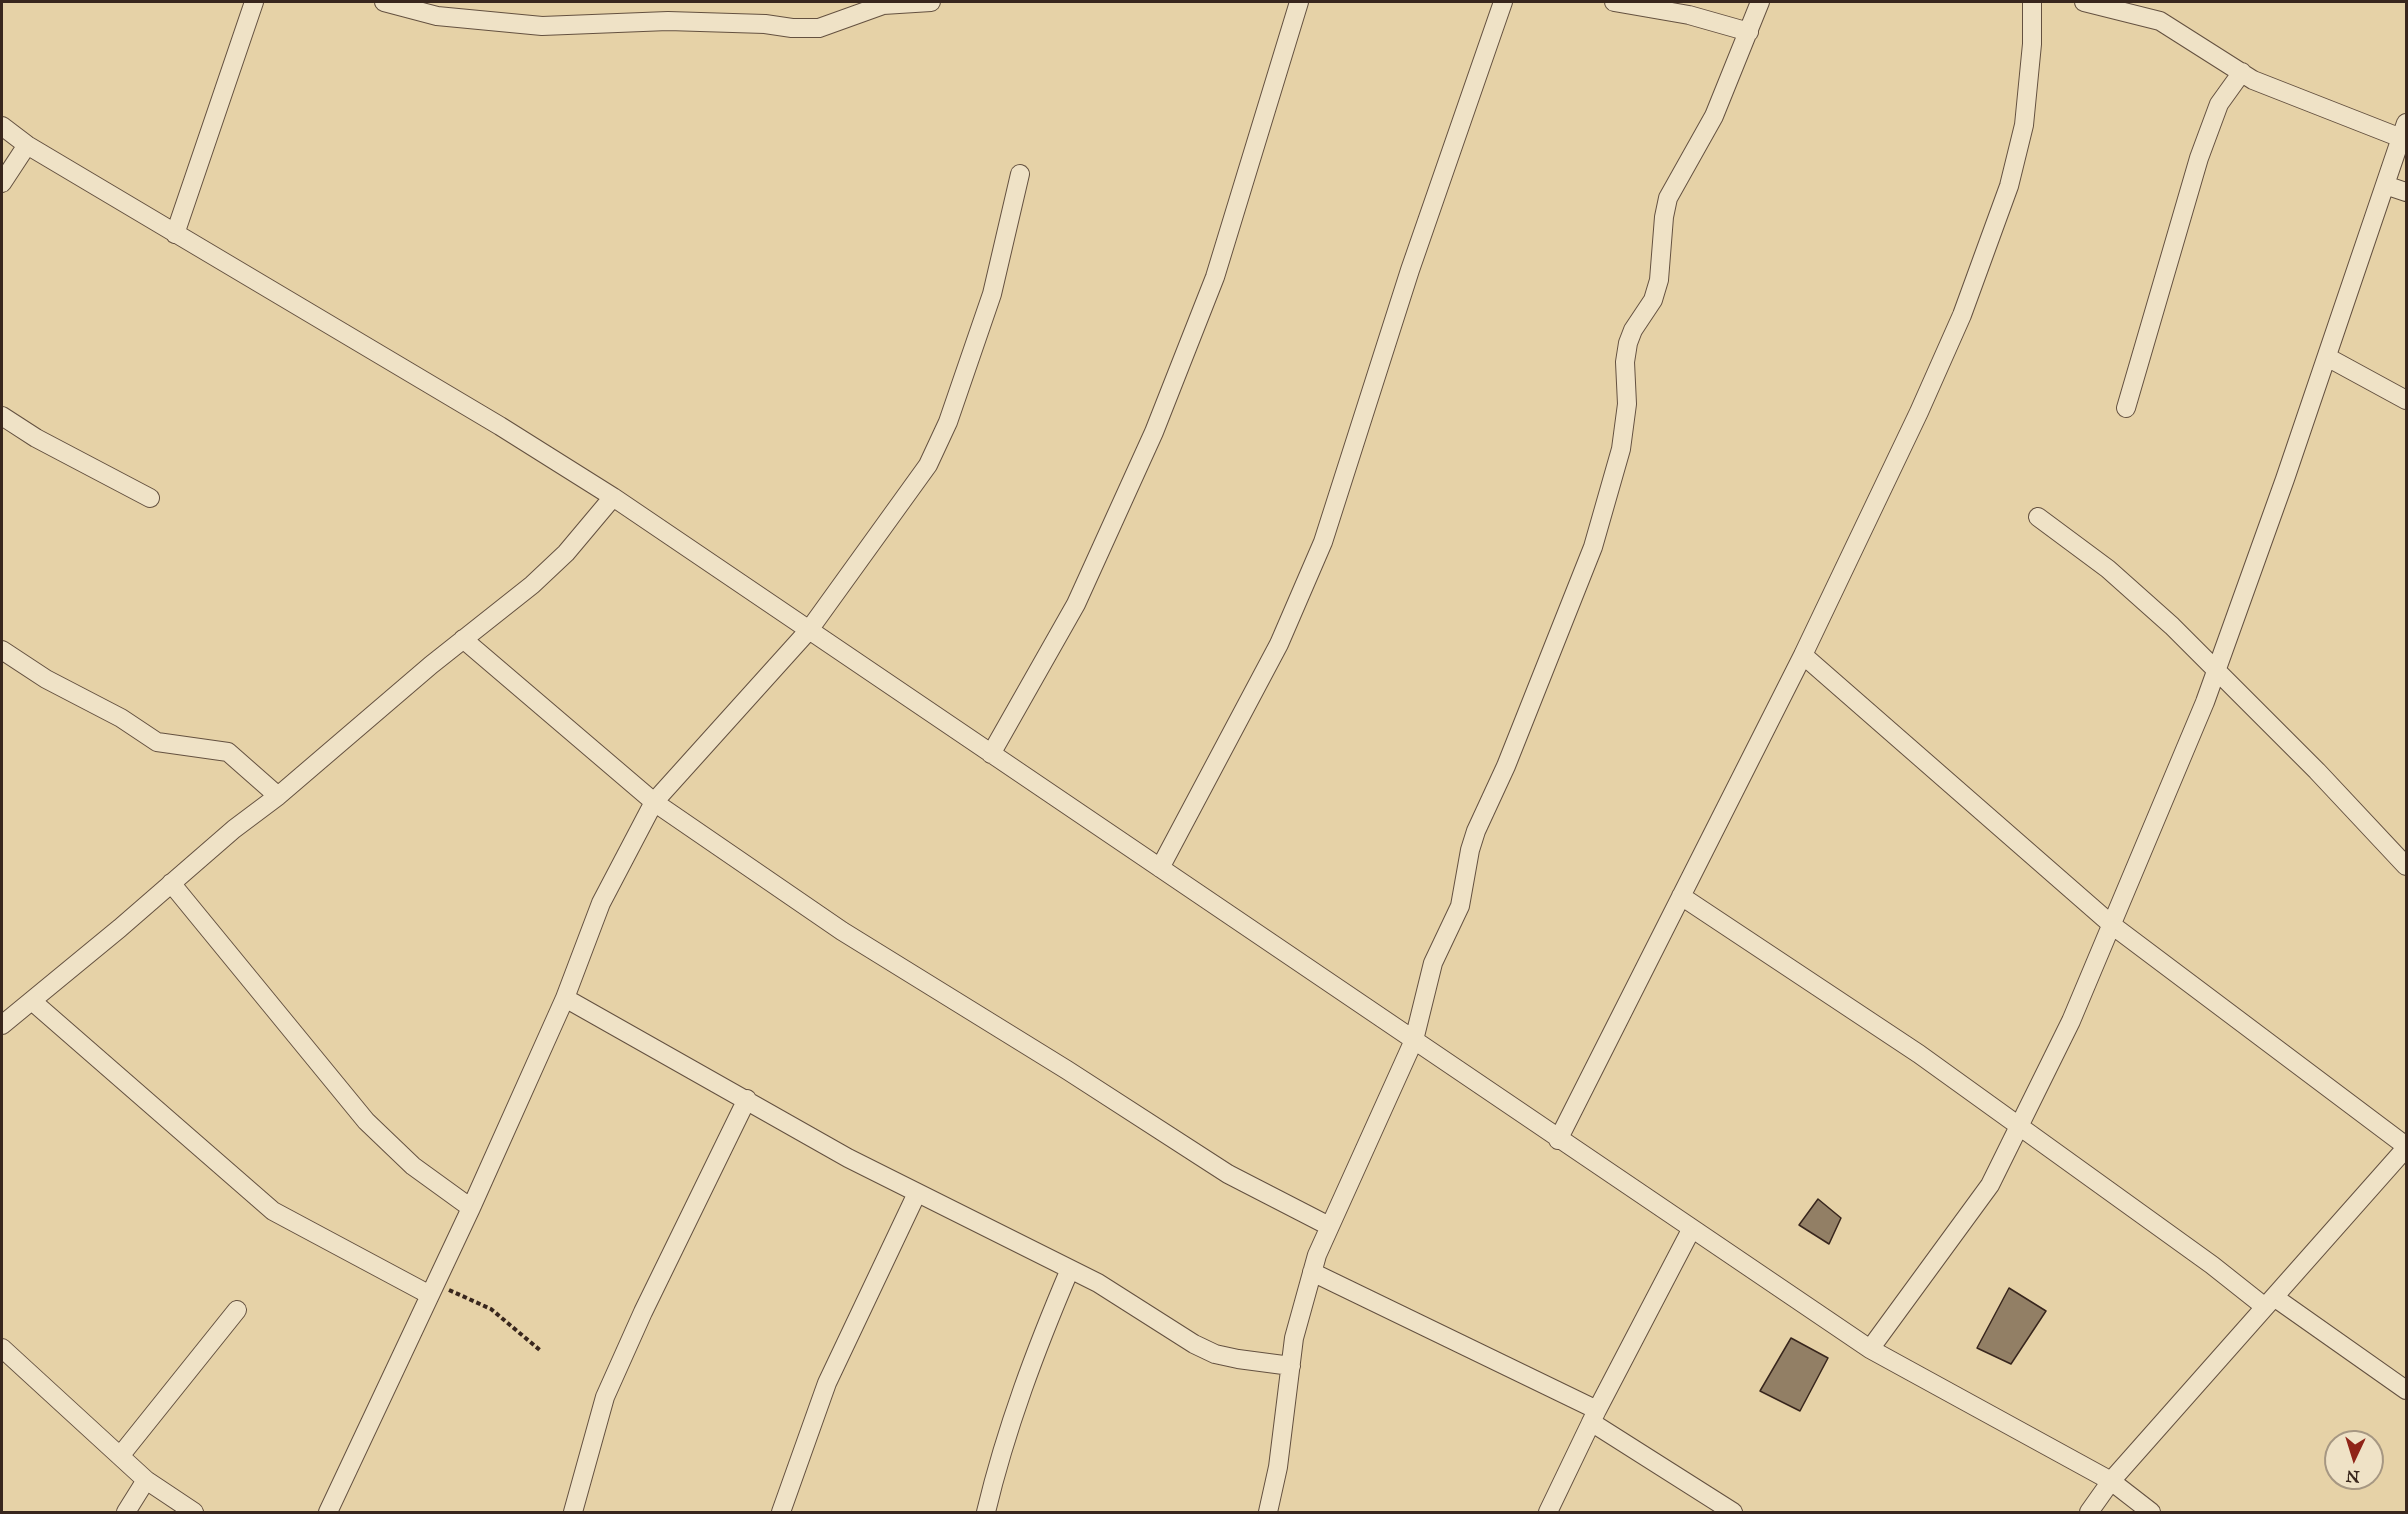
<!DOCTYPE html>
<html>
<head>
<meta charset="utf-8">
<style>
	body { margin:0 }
	#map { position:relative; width:2408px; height:1514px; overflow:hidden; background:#e6d2a7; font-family:"IM FELL Great Primer",serif }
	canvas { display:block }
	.frame { position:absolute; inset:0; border:3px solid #38261d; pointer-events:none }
	.north { position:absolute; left:2324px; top:1430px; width:60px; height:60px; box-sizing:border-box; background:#efe2c6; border:2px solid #a69782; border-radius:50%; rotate:184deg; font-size:16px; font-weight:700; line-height:24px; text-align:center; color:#38261d }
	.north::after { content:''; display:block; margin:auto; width:21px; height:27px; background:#8f2418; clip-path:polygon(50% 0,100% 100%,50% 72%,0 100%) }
</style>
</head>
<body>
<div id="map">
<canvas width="2408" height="1514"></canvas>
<div class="frame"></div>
<div class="north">N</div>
</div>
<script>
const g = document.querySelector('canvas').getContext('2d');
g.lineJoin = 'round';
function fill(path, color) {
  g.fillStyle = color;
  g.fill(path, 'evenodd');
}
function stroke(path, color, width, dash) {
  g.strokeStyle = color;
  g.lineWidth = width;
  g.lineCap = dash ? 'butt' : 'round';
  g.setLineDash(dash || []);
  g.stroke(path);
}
const building = new Path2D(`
	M1818 1199 1841 1218 1829 1244 1799 1225Z
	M2009 1288 2046 1311 2011 1364 1977 1348Z
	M1791 1338 1828 1358 1800 1411 1760 1391Z`);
fill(building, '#927f65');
stroke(building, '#38261d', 1.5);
const minor = new Path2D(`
	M384 2 437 16 542 26 668 21 765 24 792 28H819L883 5 931 2
	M1614 2 1689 15 1749 32
	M2084 2 2160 21 2253 80 2401 138
	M2 126 27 145 500 426 613 497 1870 1349 2111 1481 2151 1512
	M2 183 27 145
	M2385 185 2406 192
	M175 234 254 2
	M2327 357 2406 400
	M2126 408 2199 158 2219 104 2242 72
	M2 416 36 438 150 498
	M2038 517 2108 569 2172 626 2317 771 2406 866
	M463 639 654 802 842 931 1067 1070 1228 1174 1329 1226
	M2 650 46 679 121 718 157 742 228 752 278 796
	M1803 655 2112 925 2406 1146
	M991 754 1076 604 1154 432 1215 277 1299 2
	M1160 868 1279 644 1323 542 1410 270 1503 2
	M171 883 366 1121 413 1166 471 1208
	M1681 896 1919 1054 2212 1265 2265 1307
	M565 998 848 1158 1098 1283 1194 1344 1215 1354 1238 1359 1291 1366
	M32 1001 273 1211 430 1295
	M2 1025 120 928 234 829 278 796 431 665 532 585 566 553 613 497
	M1558 1140 1803 655 1919 412 1962 315 2009 186 2024 125 2032 44V2
	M1312 1272 1597 1410
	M2274 1297 2406 1390
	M2 1348 146 1480 194 1512
	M1870 1349 1990 1185 2071 1021 2205 702 2285 479 2406 123
	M1591 1422 1733 1512
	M120 1456 237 1310
	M126 1512 146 1480
	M328 1512 471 1208 565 998 601 903 654 802 809 630 928 465 948 422 992 294 1020 174
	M573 1512 605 1397 643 1312 747 1099
	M781 1512 827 1383 917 1193
	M986 1512C1006 1428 1036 1349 1070 1269
	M1268 1512 1278 1467 1294 1338 1317 1255 1414 1040 1433 963 1460 906 1470 850 1476 831 1506 766 1593 547 1621 449 1627 404 1625 362 1628 343 1633 330 1653 300 1659 280 1664 217 1668 198 1714 116 1760 2
	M1548 1512 1597 1410 1691 1230
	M2089 1512 2111 1481 2406 1148`);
stroke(minor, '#645140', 20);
stroke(new Path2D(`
	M449 1290 491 1309 541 1351`), '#38261d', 4, [4.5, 3]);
stroke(minor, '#efe2c6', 18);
</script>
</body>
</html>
